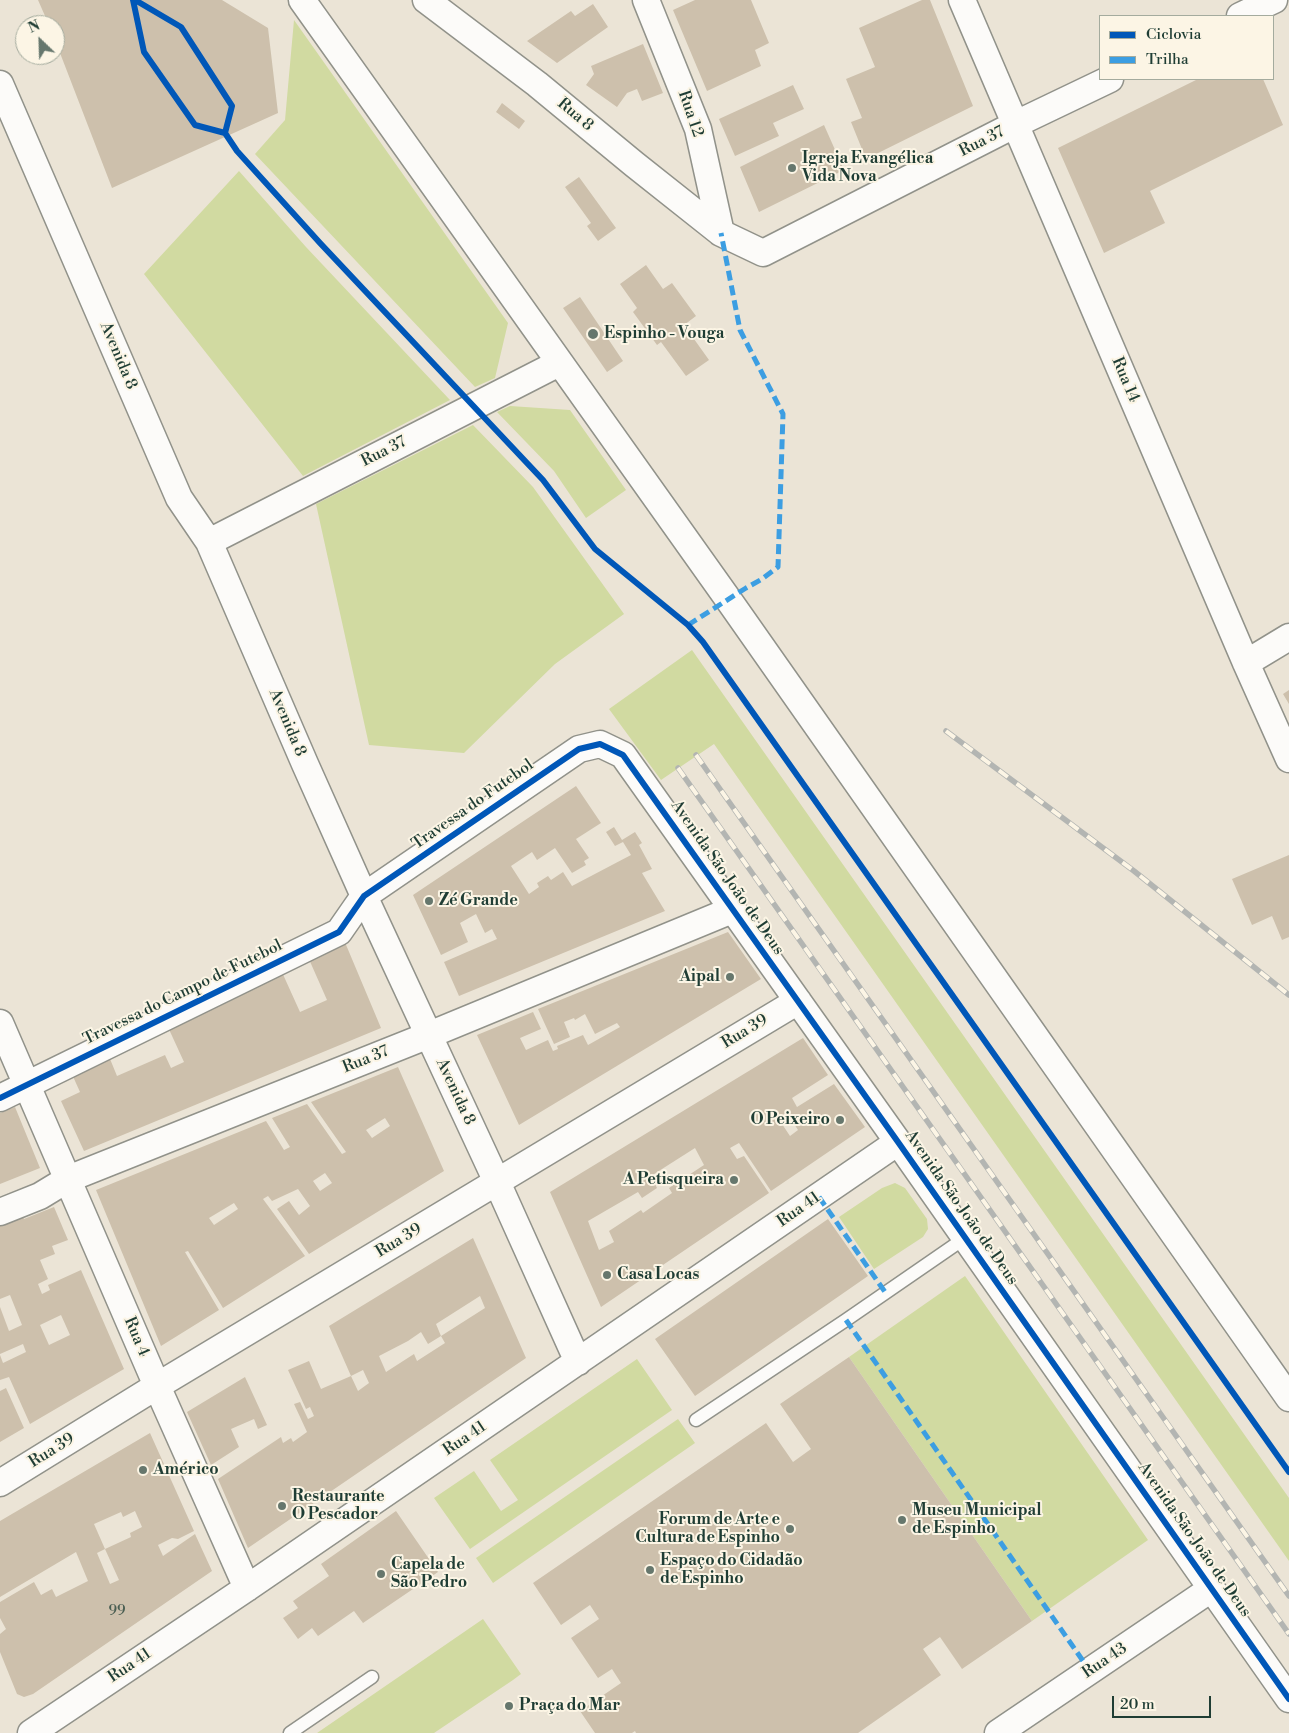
<!DOCTYPE html>
<html>
<head>
<meta charset="utf-8">
<style>
	body { margin:0 }
	#map { position:relative; width:1289px; height:1733px; overflow:hidden; background:#ebe4d6; font-family:"Libre Bodoni",serif }
	canvas { display:block }
	.legend { position:absolute; left:1099px; top:15px; width:175px; height:65px; box-sizing:border-box; background:#fcf5e5; border:1px solid #a4ab9e; margin:0; padding:6px 9px; list-style:none; font-size:15px; color:#1f3d34 }
	.legend li { display:flex; align-items:center; gap:10px; height:25px }
	.legend b { width:25px; border:1px solid #a4ab9e }
	.north { position:absolute; left:15px; top:15px; width:50px; height:50px; box-sizing:border-box; background:#fcf5e5; border:1px solid #a4ab9e; border-radius:50%; rotate:336deg; font-size:14px; font-weight:700; line-height:20px; text-align:center; color:#1f3d34 }
	.north::after { content:''; display:block; margin:auto; width:18px; height:22px; background:#66776d; clip-path:polygon(50% 0,100% 100%,50% 72%,0 100%) }
	.scale { position:absolute; left:1112px; top:1696px; width:99px; height:22px; box-sizing:border-box; border:2px solid #1f3d34; border-top:0; padding-left:6px; font-size:15px; line-height:18px; white-space:nowrap; color:#1f3d34; -webkit-text-stroke:4px #fcf5e5; paint-order:stroke }
</style>
</head>
<body>
<div id="map">
<canvas width="1289" height="1733"></canvas>
<ul class="legend">
<li><b style="height:6px;background:#0057b8"></b>Ciclovia</li>
<li><b style="height:6px;background:#3c9ee2"></b>Trilha</li>
</ul>
<div class="north">N</div>
<div class="scale">20 m</div>
</div>
<script>
const g = document.querySelector('canvas').getContext('2d');
g.lineJoin = 'round';
function fill(path, color) {
  g.fillStyle = color;
  g.fill(path, 'evenodd');
}
function stroke(path, color, width, dash) {
  g.strokeStyle = color;
  g.lineWidth = width;
  g.lineCap = dash ? 'butt' : 'round';
  g.setLineDash(dash || []);
  g.stroke(path);
}
function write(font, color, halo, rows, align = 'center') {
  g.font = font + ' "Libre Bodoni",serif';
  g.lineWidth = 4;
  g.setLineDash([]);
  g.textBaseline = 'middle';
  g.strokeStyle = halo;
  g.fillStyle = color;
  for (const [text, x, y, turn = 0] of rows) {
    g.save();
    g.translate(x, y);
    g.rotate((+turn || 0) * Math.PI / 180);
    g.textAlign = isNaN(turn) ? turn : align;
    if (halo) g.strokeText(text, 0, 0);
    g.fillText(text, 0, 0);
    g.restore();
  }
}
fill(new Path2D(`
	M294 20 508 323 495 378 475 387 255 154 285 120Z
	M239 171 306 247 450 400 303 476 144 274Z
	M510 406 570 410 626 490 586 518 554 471 497 412Z
	M473 425 533 487 624 614 555 664 464 753 369 745 316 504Z
	M692 650 1289 1498V1561L714 744 661 780 609 709Z
	M895 1183 905 1188 927 1219 928 1229 923 1237 874 1269 839 1217 882 1188Z
	M965 1276 1148 1540 1032 1621 849 1357Z
	M637 1359 672 1410 470 1549 434 1498 474 1471 501 1511 518 1500 490 1460Z
	M678 1419 695 1443 493 1583 476 1558Z
	M483 1619 521 1674 513 1680 434 1733H317Z`), '#d1daa1');
fill(new Path2D(`
	M38 0H222L268 28 278 113 112 188 55 40V25H49Z
	M695 0H751L769 43 755 50 761 66 707 91 673 10Z
	M922 0H930L973 106 866 159 851 122 862 118 846 79 875 67 859 28Z
	M593 4 608 27 557 63 527 41 571 11 575 16Z
	M643 44 663 93 642 101 637 89 627 93 617 107 586 85 594 74 591 66Z
	M1198 79H1263L1283 125 1150 191 1165 223 1104 253 1058 148Z
	M793 85 804 109 773 123 779 136 735 156 719 119Z
	M502 103 525 121 519 129 496 112Z
	M824 125 844 170 759 212 740 167Z
	M579 177 616 228 598 241 587 226 591 223 565 187Z
	M646 265 663 289 672 283 696 316 684 325 709 360 686 376 661 342 657 345 633 312 637 308 620 284Z
	M580 297 623 361 607 372 563 308Z
	M1289 690V704L1283 694Z
	M576 786 601 823 576 839 589 858 584 861 586 865 572 873 555 848 537 860 532 852 511 866 529 894 539 887 537 883 548 876 551 880 563 872 572 886 631 855 623 842 615 846 606 832 614 827 622 840 635 832 642 843 639 845 652 869 642 873 665 911 459 996 444 962 497 939 492 929 485 933 476 914 460 923 468 942 441 955 413 895Z
	M1289 855V937L1282 940 1272 916 1252 925 1232 879Z
	M728 932 761 979 519 1125 477 1035 533 1012 541 1029 520 1038 526 1050 548 1040 553 1051 558 1049 557 1046 583 1035 588 1045 620 1027 617 1023 595 1034 585 1014 575 1020 574 1018 564 1022 570 1037 554 1044 538 1009Z
	M344 940 381 1028 84 1151 61 1101 80 1092 71 1072 108 1054 117 1076 165 1055 171 1068 184 1062 167 1025 281 970 300 1012 327 1000 308 957Z
	M803 1038 828 1075 792 1098 797 1107 834 1084 865 1127 771 1191 739 1143 730 1148 737 1159 744 1156 769 1193 601 1307 550 1192ZM787 1113 798 1130 790 1136 778 1118ZM695 1148 704 1165 669 1188 672 1193 643 1213 641 1210 609 1231 614 1242 599 1250 588 1221 638 1192 642 1198 657 1188 651 1176Z
	M398 1067 444 1171 309 1254 277 1209 289 1201 299 1215 310 1206 298 1189 272 1201 268 1196 263 1199 305 1256 223 1308 188 1251 185 1252 219 1310 161 1346 96 1190 266 1121 284 1150 290 1147 272 1118 307 1104 342 1154 346 1152 311 1102ZM385 1118 390 1126 372 1138 366 1130ZM325 1173 332 1183 320 1191 313 1181ZM234 1203 238 1209 214 1225 209 1218Z
	M15 1107 40 1168 0 1184V1113Z
	M54 1207 68 1240 52 1246 55 1254 40 1260 48 1279 38 1284 42 1294 50 1290 48 1285 81 1270 124 1369 30 1424 9 1377 0 1380V1355L3 1363 26 1352 23 1344 0 1354V1307L9 1331 22 1325 10 1295 0 1299V1225L23 1216 24 1219ZM61 1315 70 1335 49 1345 40 1325Z
	M828 1219 868 1276 695 1396 655 1339Z
	M473 1238 526 1358 248 1548 218 1479 281 1437 283 1443 291 1438 293 1442 307 1432 294 1404 300 1402 308 1419 314 1416 310 1407 306 1409 288 1370 309 1361 321 1389 351 1376 358 1391 369 1383 363 1370 351 1376 329 1326ZM480 1296 485 1308 441 1336 445 1343 417 1361 414 1354 386 1372 379 1356 408 1341 421 1332 428 1344 441 1336 436 1324Z
	M849 1357 1032 1621 962 1669 940 1637 923 1649 941 1675 858 1733H636L635 1731 632 1733H595L580 1711 621 1683 612 1669 598 1678 571 1638 599 1619 590 1605 561 1625 533 1583 766 1423 793 1462 811 1449 780 1404Z
	M245 1377 267 1425 258 1429 254 1419 231 1429 239 1447 211 1465 187 1412Z
	M6 1388 24 1428 0 1442V1391Z
	M150 1433 194 1531 178 1539 172 1538 158 1545 163 1556 195 1534 212 1571 33 1694 24 1697 17 1694 0 1652V1634L6 1629 0 1618V1602L34 1582 41 1595 52 1589 56 1597 88 1581 76 1552 0 1597V1521ZM135 1511 142 1527 130 1533 131 1537 105 1549 119 1580 110 1584 97 1553 105 1549 94 1524 121 1512 123 1517Z
	M396 1511 438 1572 363 1623 354 1611 318 1636 312 1628 298 1639 283 1618 298 1608 293 1601 329 1576 321 1564Z`), '#cdc0ac');
const service = new Path2D(`
	M696 1420 846 1320 965 1238
	M290 1733 372 1677`);
const minor = new Path2D(`
	M302 0 728 599 1289 1398
	M426 0 537 84 634 164 721 233 763 253 1016 124 1110 79
	M646 0 698 129 721 233
	M962 0 1246 663 1289 759
	M1240 16 1274 0
	M0 84 179 498 209 542 305 764 364 896 497 1182 578 1362
	M209 542 559 363
	M1246 663 1289 637
	M0 1023 157 1386 247 1588
	M0 1098 339 932 364 896 579 749 600 744 623 755 898 1142 1289 1699
	M0 1212 40 1196 68 1179 429 1035 732 910
	M0 1483 157 1386 798 1001
	M31 1733 247 1588 898 1142
	M998 1733 1211 1589`);
stroke(service, '#91928a', 15);
stroke(minor, '#91928a', 29);
stroke(service, '#fcfbf9', 12);
stroke(minor, '#fcfbf9', 26);
const rail = new Path2D(`
	M946 731 1134 871 1289 995
	M696 755 1289 1596
	M678 768 1289 1634`);
stroke(rail, '#b3b5b2', 5.5);
stroke(rail, '#fcf5e5', 4, [11]);
stroke(new Path2D(`
	M688 625 746 588 762 579 778 567 783 414 740 330 721 233
	M819 1197 885 1292
	M846 1320 1090 1671`), '#3c9ee2', 5, [10, 5]);
stroke(new Path2D(`
	M133 0 144 52 195 125 225 133 237 151 320 243 543 480 595 549 688 625 703 642 1289 1472
	M135 0 181 27 232 106 225 133
	M0 1098 339 932 364 896 579 749 600 744 623 755 898 1142 1289 1699`), '#0057b8', 6);
for (const [x, y, r, color] of [
	[792,168,5,"#66776d"],
	[593,334,6,"#66776d"],
	[429,901,5,"#66776d"],
	[730,977,5,"#66776d"],
	[840,1120,5,"#66776d"],
	[734,1180,5,"#66776d"],
	[607,1275,5,"#66776d"],
	[143,1470,5,"#66776d"],
	[282,1506,5,"#66776d"],
	[902,1520,5,"#66776d"],
	[790,1529,5,"#66776d"],
	[650,1570,5,"#66776d"],
	[381,1574,5,"#66776d"],
	[509,1706,5,"#66776d"]
]) {
  const dot = new Path2D();
  dot.arc(x, y, r, 0, 2 * Math.PI);
  g.fillStyle = color;
  g.fill(dot);
  stroke(dot, '#fcf5e5', 2);
}
write('14px', '#4a5e52', null, [
	["99",117,1612]
]);
write('16px', '#1f3d34', '#fcf5e5', [
	["Rua 12",690,114,71],
	["Rua 8",575,115,40],
	["Rua 37",982,142,-27],
	["Avenida 8",118,356,67],
	["Rua 14",1125,380,67],
	["Rua 37",384,452,-27],
	["Avenida 8",287,723,67],
	["Travessa do Futebol",473,805,-35],
	["Avenida São João de Deus",727,878,55],
	["Travessa do Campo de Futebol",183,993,-26],
	["Rua 39",745,1032,-31],
	["Rua 37",366,1060,-22],
	["Avenida 8",455,1092,65],
	["Avenida São João de Deus",961,1208,55],
	["Rua 41",799,1210,-35],
	["Rua 39",399,1241,-31],
	["Rua 4",136,1337,67],
	["Rua 41",465,1439,-34],
	["Rua 39",52,1451,-32],
	["Avenida São João de Deus",1194,1540,55],
	["Rua 43",1105,1661,-34],
	["Rua 41",130,1666,-34]
]);
write('bold 16px', '#1f3d34', '#fcf5e5', [
	["Igreja Evangélica",802,159],
	["Vida Nova",802,177],
	["Espinho - Vouga",604,334],
	["Zé Grande",439,901],
	["Aipal",720,977,"right"],
	["O Peixeiro",830,1120,"right"],
	["A Petisqueira",724,1180,"right"],
	["Casa Locas",617,1275],
	["Américo",153,1470],
	["Restaurante",292,1497],
	["O Pescador",292,1515],
	["Museu Municipal",912,1511],
	["de Espinho",912,1529],
	["Forum de Arte e",780,1520,"right"],
	["Cultura de Espinho",780,1538,"right"],
	["Espaço do Cidadão",660,1561],
	["de Espinho",660,1579],
	["Capela de",391,1565],
	["São Pedro",391,1583],
	["Praça do Mar",519,1706]
], 'left');
</script>
</body>
</html>
